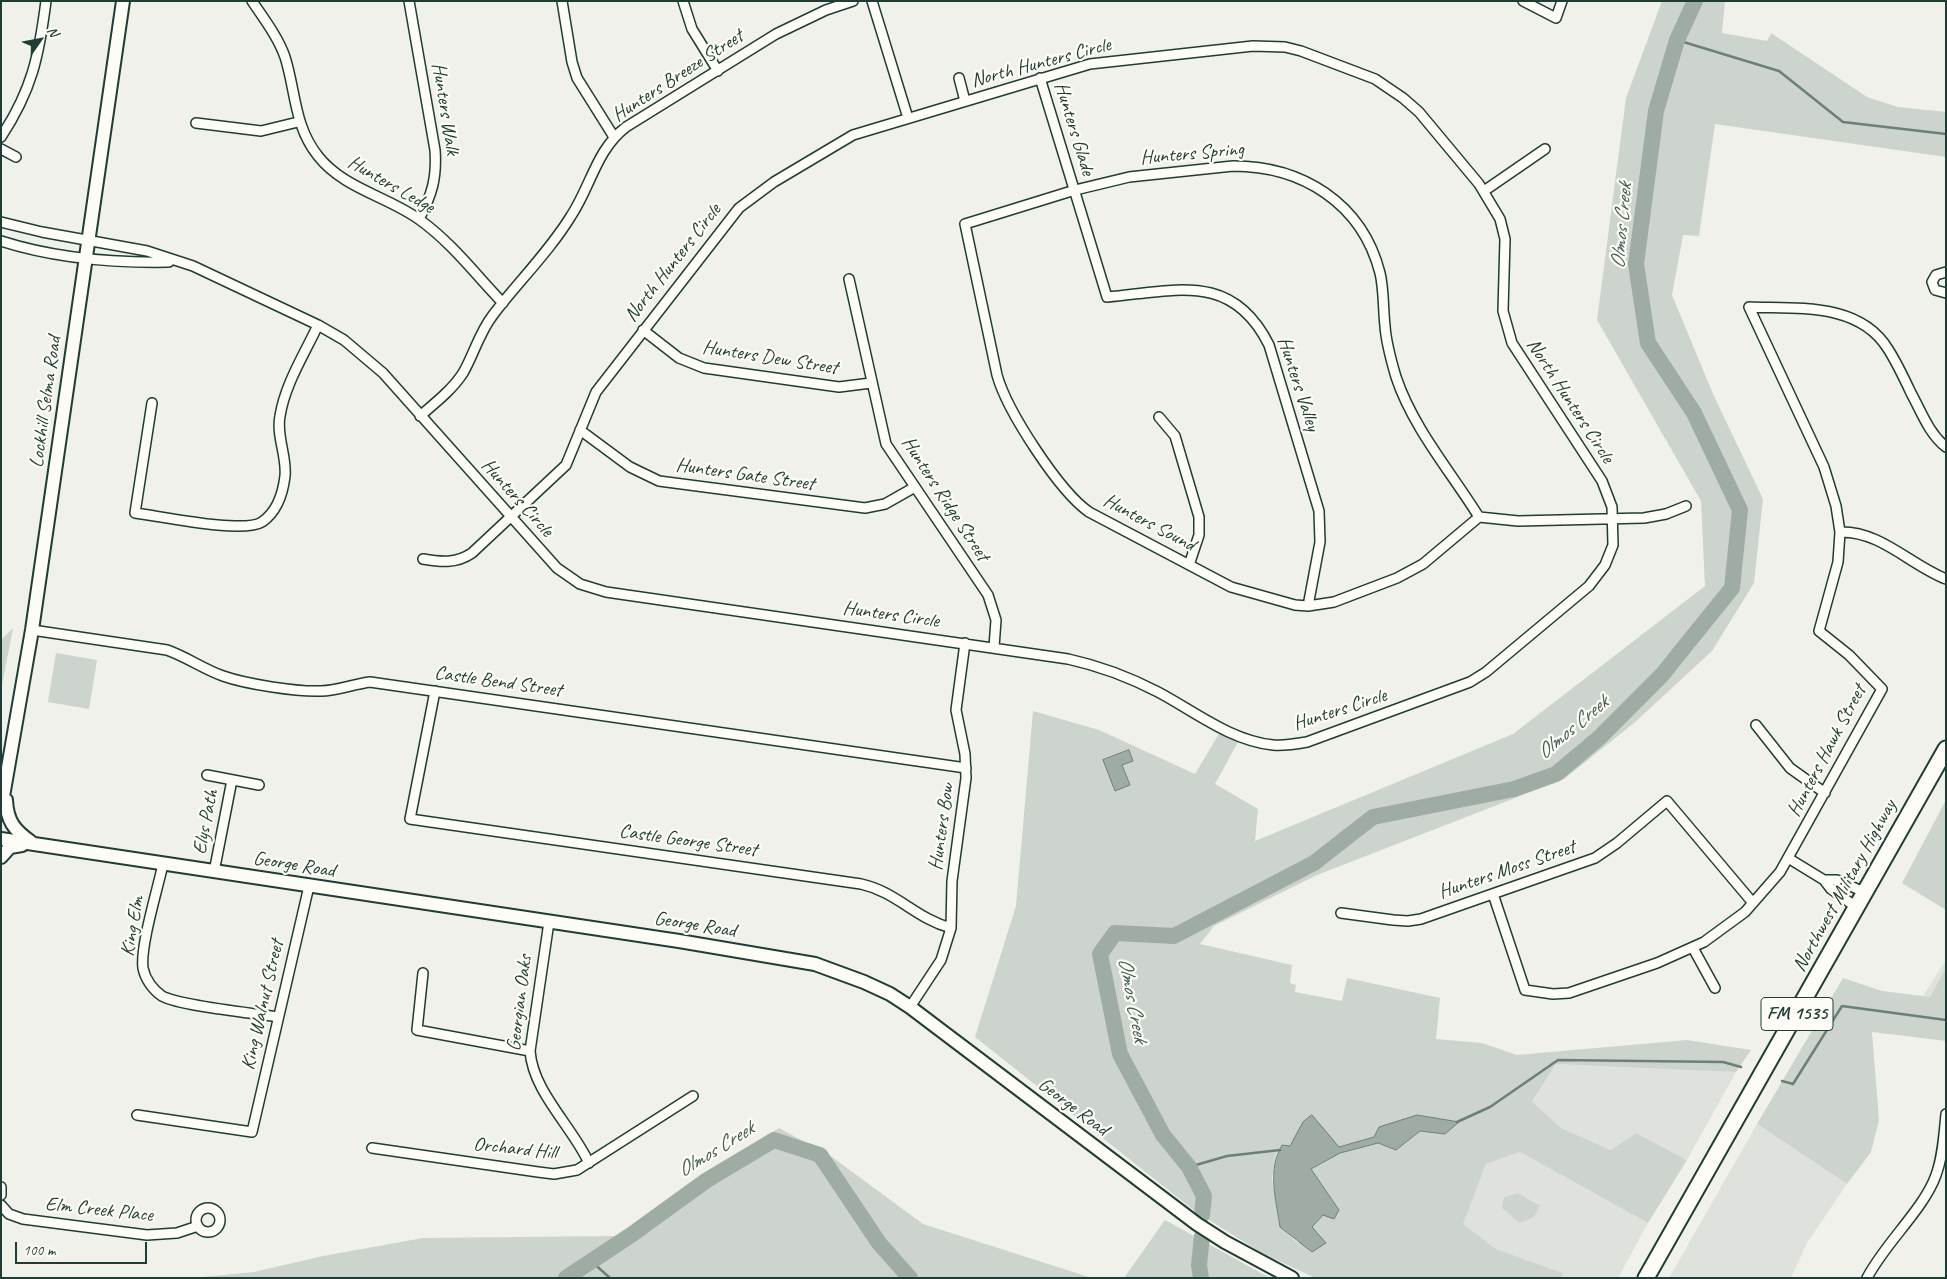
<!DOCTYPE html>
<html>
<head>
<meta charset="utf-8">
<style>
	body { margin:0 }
	#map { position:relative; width:1947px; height:1279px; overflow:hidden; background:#f0f1eb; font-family:Caveat,sans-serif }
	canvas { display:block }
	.frame { position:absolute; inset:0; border:2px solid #1f3d34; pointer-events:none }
	.north { position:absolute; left:15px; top:15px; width:50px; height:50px; -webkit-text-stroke:4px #fdfcf7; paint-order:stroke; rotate:57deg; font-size:14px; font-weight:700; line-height:20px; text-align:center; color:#1f3d34 }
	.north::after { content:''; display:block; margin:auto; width:18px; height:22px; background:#1f3d34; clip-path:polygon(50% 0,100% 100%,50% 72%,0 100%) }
	.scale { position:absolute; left:15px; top:1242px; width:132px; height:22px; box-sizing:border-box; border:2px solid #1f3d34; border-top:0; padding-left:6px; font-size:15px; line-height:18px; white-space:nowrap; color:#1f3d34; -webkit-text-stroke:4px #fdfcf7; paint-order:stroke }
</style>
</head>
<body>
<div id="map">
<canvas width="1947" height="1279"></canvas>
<div class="frame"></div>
<div class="north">N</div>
<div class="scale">100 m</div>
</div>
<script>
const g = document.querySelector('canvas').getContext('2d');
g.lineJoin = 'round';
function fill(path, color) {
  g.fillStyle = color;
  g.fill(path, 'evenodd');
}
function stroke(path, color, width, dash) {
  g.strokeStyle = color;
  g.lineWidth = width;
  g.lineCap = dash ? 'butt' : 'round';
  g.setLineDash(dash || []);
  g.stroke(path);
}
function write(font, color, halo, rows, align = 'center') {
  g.font = font + ' Caveat,sans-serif';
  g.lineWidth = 4.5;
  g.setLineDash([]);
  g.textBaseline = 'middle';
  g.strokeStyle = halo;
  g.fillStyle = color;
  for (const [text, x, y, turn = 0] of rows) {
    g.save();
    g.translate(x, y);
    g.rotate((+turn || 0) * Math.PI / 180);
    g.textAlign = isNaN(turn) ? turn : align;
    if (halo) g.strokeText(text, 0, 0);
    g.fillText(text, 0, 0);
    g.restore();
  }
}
fill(new Path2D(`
	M1946 960V1000L1923 996Z
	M1556 1064 1679 1068 1736 1072 1687 1160 1636 1133 1611 1150 1561 1128 1532 1103Z
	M1757 1124 1847 1184 1807 1243 1791 1278H1669Z
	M1520 1152 1648 1223 1618 1278H1561L1563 1273 1496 1249 1462 1224 1486 1164Z`), '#dfe2dc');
fill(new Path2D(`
	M1662 1H1725L1722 33 1767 41 1771 33 1867 97 1898 107 1946 112V157L1715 124 1699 236 1683 235 1672 295 1713 394 1763 499 1754 583 1712 651 1634 723 1564 779 1317 875 1214 926 1200 944 1292 965 1290 983 1296 985 1295 992 1342 1001 1347 978 1440 998 1436 1039 1482 1043 1517 1055 1687 1040 1751 1050 1736 1072 1556 1064 1532 1102 1561 1128 1611 1150 1636 1133 1687 1160 1648 1223 1520 1152 1486 1164 1463 1224 1496 1249 1563 1273 1561 1278H1315L1262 1253 1196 1212 975 1037 1016 906 1033 711 1099 730 1195 774 1220 732 1238 742 1215 784 1258 809 1255 841 1513 734 1705 586 1701 501 1597 320 1626 98ZM1417 1115 1458 1123 1445 1134 1420 1131 1396 1150 1378 1143 1340 1153 1311 1169 1323 1215 1298 1243 1280 1227 1272 1178 1276 1154 1282 1145 1290 1146 1329 1137 1339 1147 1374 1137Z
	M13 628 1 690V640Z
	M56 653 97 660 89 709 48 702Z
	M1946 800V910L1902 883Z
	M1946 968V1041L1872 1032 1879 1120 1871 1152 1847 1184 1757 1124 1843 978 1882 991 1930 997Z
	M779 1128 832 1157 923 1224 1092 1278H193L254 1272 323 1256 423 1238 616 1236Z
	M1518 1193 1540 1206 1534 1217 1520 1223 1502 1208 1504 1197Z
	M1165 1220 1270 1278H1124Z`), '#cdd3cd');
const water = new Path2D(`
	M1129 750 1133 761 1122 765 1130 785 1115 791 1103 760Z
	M1312 1115 1339 1147 1374 1137 1379 1127 1417 1115 1459 1122 1445 1134 1420 1131 1396 1150 1378 1143 1340 1153 1311 1169 1339 1210 1334 1219 1323 1215 1312 1227 1326 1243 1312 1252 1280 1227C1276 1199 1267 1170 1282 1145L1290 1146 1303 1122Z`);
fill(water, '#9faca4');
stroke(water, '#6c8077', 1);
stroke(new Path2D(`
	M1677 40 1779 71 1843 122 1946 134
	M1782 1081 1793 1084 1842 1006 1946 1020
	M1457 1122 1490 1107 1558 1060 1723 1062 1741 1067
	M1189 1167 1227 1156 1280 1150
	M591 1261 610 1278`), '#6c8077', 2.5);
stroke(new Path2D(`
	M1202 1215 1204 1196 1189 1167 1163 1135 1120 1054 1100 954 1115 933 1174 936 1314 863 1373 817 1514 789 1556 774 1599 738 1661 676 1732 588 1740 510 1694 413 1648 343 1636 264 1656 111 1677 40 1695 1
	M566 1278 631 1235 707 1180 774 1140 820 1155 879 1243 910 1278
	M1201 1278 1199 1265 1202 1236`), '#9faca4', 16);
const street = new Path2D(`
	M252 1C264 19 278 37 285 57 296 92 294 126 318 156 344 189 387 196 420 220 452 243 476 275 503 303
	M409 1 435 150C437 178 432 195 419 219
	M562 1 572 62 577 78 614 137
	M683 1 692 29 718 71
	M872 1 908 118
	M1523 1 1556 18 1562 1
	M959 78 965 101
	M1040 78 1107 297C1175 291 1232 271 1269 345L1319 511 1320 542 1308 606
	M196 123 261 131 298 122
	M1 137C32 90 39 56 46 1
	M1 149 16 157
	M1233 166C1302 166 1362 203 1380 273 1384 290 1383 308 1385 326 1386 343 1391 360 1396 377 1413 428 1451 472 1479 517L1423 564 1397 578 1334 602 1308 606 1295 605 1231 587 1089 512C1059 491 1007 411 997 375L965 224 1075 190 1129 177Z
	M1484 191 1545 149
	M1 222 42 232 147 251 193 266 318 325 344 340 383 373 557 568 580 584 606 592 1068 659C1100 666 1129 677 1158 692 1194 711 1231 741 1273 745 1285 746 1296 744 1307 742L1470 682 1486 672 1589 586 1605 565 1613 545 1612 507 1602 481 1512 343 1503 311 1505 239 1500 219 1479 184 1419 112 1403 98 1375 79 1301 51 1285 47 1253 46 1090 64 853 135 774 182 739 208 596 392 566 465 472 553C456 564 440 562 423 559
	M1 241C54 258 114 263 169 262
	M1946 272 1936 275 1932 282 1935 290 1946 293
	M849 279 886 444 988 595 996 620 994 647
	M643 330 679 358 704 368 839 387 871 383
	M152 403 135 513C160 516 243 534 262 522 278 511 283 493 285 476 287 456 276 436 280 416 285 384 305 353 318 325
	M420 416C435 403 452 390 463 373 474 354 479 333 493 315 518 282 549 252 571 216 591 186 596 150 626 127L776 34 826 10 853 1
	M1159 417 1175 436 1199 517V535L1189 565
	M580 430 630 467 659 481 865 508 885 504 915 487
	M1479 517 1518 521 1644 518 1666 514 1686 506
	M1840 532C1881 531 1910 565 1946 579
	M32 630 167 650C187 657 203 669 223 676 246 684 296 692 321 691 337 691 354 684 370 682L966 768
	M435 691 410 819 861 884C897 892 915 918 951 928
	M1756 725 1790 768 1825 793
	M207 775 259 785
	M1788 858 1824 880 1831 889 1856 907
	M163 864C158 888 140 946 143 968 145 979 153 990 162 996 180 1006 253 1013 278 1017
	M214 872 232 780
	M1824 880H1837L1864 892
	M1493 894 1525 990 1553 994 1569 993 1657 963 1704 942 1745 912 1780 872 1882 689 1849 655 1819 631 1838 562 1840 532 1836 506 1824 467 1749 307C1797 309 1859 302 1888 349 1897 363 1904 378 1911 393 1921 411 1929 434 1946 447
	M1341 913 1393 920 1408 921 1421 919 1595 858 1617 843 1667 801 1753 903
	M549 922 530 1051C533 1092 572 1126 589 1163
	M1693 948 1715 988
	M423 973 417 1030 530 1051
	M910 1007 941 960 951 928 952 881 966 778 965 754 956 710 965 643
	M137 1115 252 1132 309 886
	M372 1148 538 1172 554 1174 577 1170 693 1096
	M1 1187V1195
	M1 1205 9 1214 23 1219 147 1235 177 1233 198 1226
	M196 1220a12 12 0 1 1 24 0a12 12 0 1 1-24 0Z
	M1867 1278C1885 1243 1924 1209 1936 1175 1943 1156 1944 1134 1946 1114`);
const secondary = new Path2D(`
	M6 800C7 821 14 830 31 842
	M1 808 32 630 123 1
	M1 839 679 941 815 964 864 982 890 994 910 1007 1197 1224 1225 1242 1292 1278
	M1 857 10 847 22 845`);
const primary = new Path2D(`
	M1646 1278 1946 749`);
stroke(street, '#1f3d34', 12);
stroke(secondary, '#1f3d34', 16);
stroke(primary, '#1f3d34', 19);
stroke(street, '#fdfcf7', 9);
stroke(secondary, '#fdfcf7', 12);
stroke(primary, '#fdfcf7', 15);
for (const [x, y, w] of [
	[1797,1014,72]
]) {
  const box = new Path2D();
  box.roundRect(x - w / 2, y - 16.5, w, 33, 4);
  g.fillStyle = '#fdfcf7';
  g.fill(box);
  stroke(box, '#1f3d34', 1);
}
write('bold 19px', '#1f3d34', null, [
	["FM 1535",1797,1014]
]);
write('20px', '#1f3d34', '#fdfcf7', [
	["North Hunters Circle",1041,63,-15],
	["Hunters Breeze Street",678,76,-33],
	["Hunters Walk",445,109,81],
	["Hunters Glade",1074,129,73],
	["Hunters Spring",1192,154,-5],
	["Hunters Ledge",391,185,30],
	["North Hunters Circle",673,263,-52],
	["Hunters Dew Street",770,358,9],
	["Hunters Valley",1298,384,72],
	["North Hunters Circle",1570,401,57],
	["Lockhill Selma Road",46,402,-82],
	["Hunters Gate Street",745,475,8],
	["Hunters Circle",517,498,48],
	["Hunters Ridge Street",945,499,57],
	["Hunters Sound",1149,523,28],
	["Hunters Circle",891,615,8],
	["Castle Bend Street",498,682,8],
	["Hunters Circle",1340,710,-18],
	["Hunters Hawk Street",1827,751,-62],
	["Elys Path",206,822,-79],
	["Hunters Bow",942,827,-82],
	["Castle George Street",688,841,8],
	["George Road",294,865,9],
	["Hunters Moss Street",1507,870,-19],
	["Northwest Military Highway",1845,886,-61],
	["George Road",695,925,9],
	["King Elm",133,926,-80],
	["Georgian Oaks",520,1003,-83],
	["King Walnut Street",263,1005,-77],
	["George Road",1073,1107,37],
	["Orchard Hill",515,1149,6],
	["Elm Creek Place",99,1210,6]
]);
write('italic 21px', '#455e56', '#fdfcf7', [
	["Olmos Creek",1622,226,-85],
	["Olmos Creek",1573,728,-40],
	["Olmos Creek",1132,1000,79],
	["Olmos Creek",716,1150,-32]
]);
</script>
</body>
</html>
